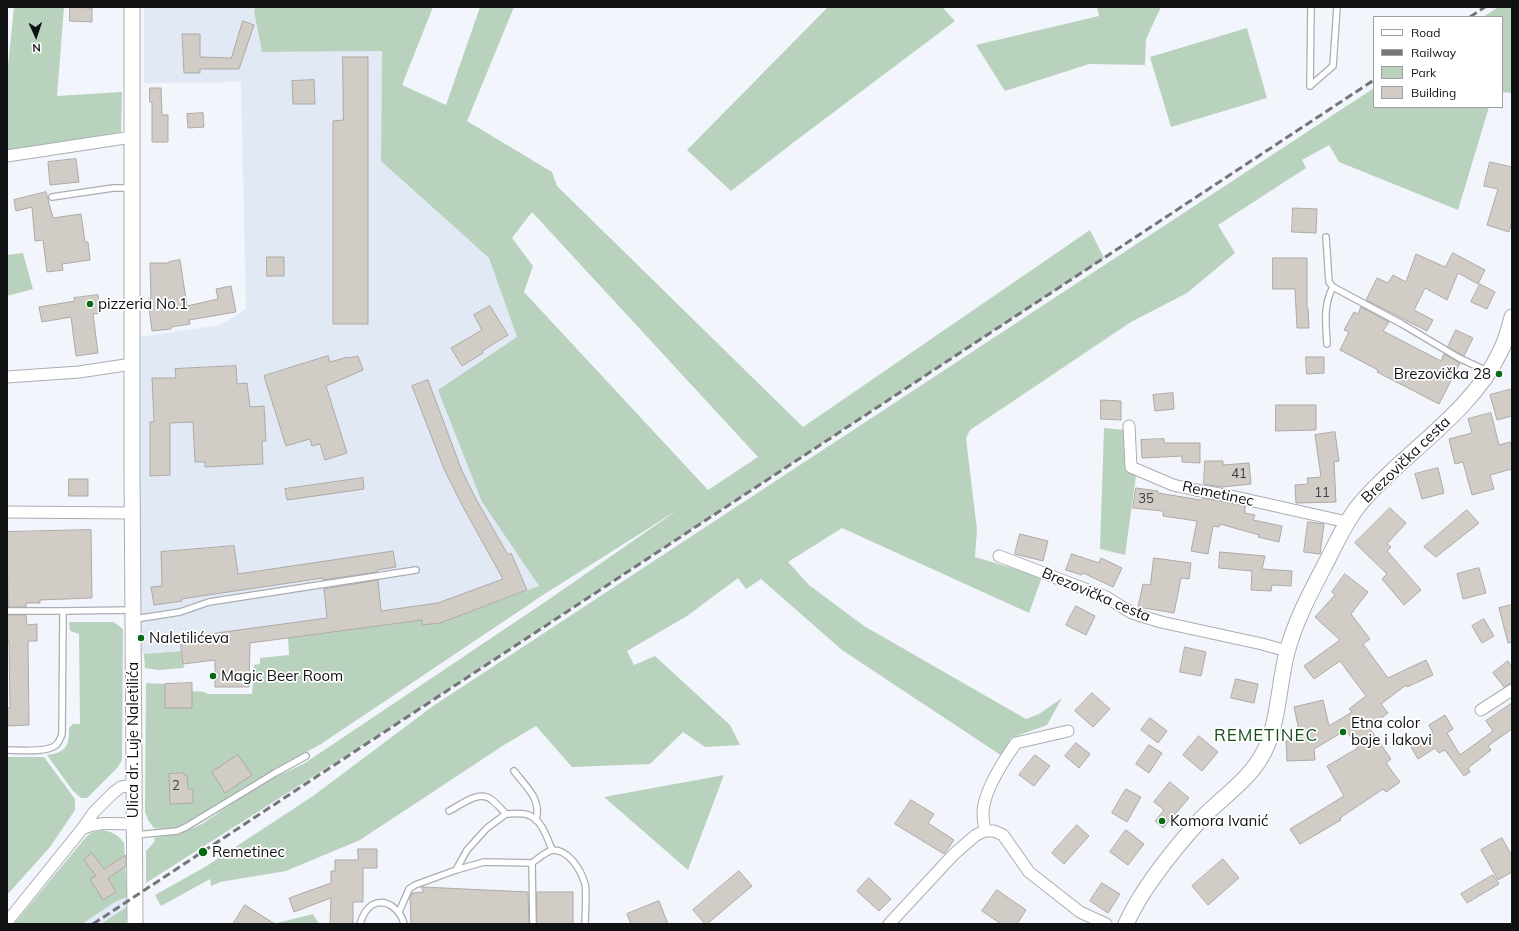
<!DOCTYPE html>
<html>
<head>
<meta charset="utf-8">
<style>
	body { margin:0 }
	#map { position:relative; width:1519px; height:931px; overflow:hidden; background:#f2f5fc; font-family:Mulish,sans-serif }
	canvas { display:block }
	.frame { position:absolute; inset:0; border:8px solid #0f1113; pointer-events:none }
	.legend { position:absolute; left:1373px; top:16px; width:130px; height:92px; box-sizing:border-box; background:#fff; border:1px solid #9fa0a1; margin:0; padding:5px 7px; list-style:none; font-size:12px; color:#0f1113 }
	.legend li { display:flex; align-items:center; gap:8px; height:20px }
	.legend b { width:20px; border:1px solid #9fa0a1 }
	.north { position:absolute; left:16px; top:16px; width:40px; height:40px; -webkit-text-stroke:3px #fff; paint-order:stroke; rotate:177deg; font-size:11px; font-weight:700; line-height:16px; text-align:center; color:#0f1113 }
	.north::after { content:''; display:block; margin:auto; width:14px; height:18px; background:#0f1113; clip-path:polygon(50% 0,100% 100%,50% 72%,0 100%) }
</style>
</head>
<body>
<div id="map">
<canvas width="1519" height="931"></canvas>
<div class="frame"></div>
<ul class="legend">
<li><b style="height:5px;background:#fff"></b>Road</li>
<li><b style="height:5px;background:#737579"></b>Railway</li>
<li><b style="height:11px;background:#b8d2bd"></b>Park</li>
<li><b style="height:11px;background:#d2ccc7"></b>Building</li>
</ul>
<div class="north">N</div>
</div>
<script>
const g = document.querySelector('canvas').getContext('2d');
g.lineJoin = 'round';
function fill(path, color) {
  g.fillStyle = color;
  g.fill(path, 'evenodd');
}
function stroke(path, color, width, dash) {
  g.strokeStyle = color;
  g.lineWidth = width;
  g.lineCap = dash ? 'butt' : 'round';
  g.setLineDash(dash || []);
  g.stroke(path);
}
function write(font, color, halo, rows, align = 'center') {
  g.font = font + ' Mulish,sans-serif';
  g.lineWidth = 3.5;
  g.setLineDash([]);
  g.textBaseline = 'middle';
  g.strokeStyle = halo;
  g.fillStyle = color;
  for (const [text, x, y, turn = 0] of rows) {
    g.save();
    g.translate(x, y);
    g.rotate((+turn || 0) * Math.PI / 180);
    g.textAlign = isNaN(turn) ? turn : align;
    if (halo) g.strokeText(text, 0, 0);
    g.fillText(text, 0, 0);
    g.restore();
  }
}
fill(new Path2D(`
	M144 7H255L254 11 262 52 382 51 381 161 489 258 517 337 482 502 539 586 440 623 422 625 421 620 249 643 139 655V337L220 325 246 309 241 82 144 83Z
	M127 897 128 906 101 924H82L115 902Z`), '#e1e9f5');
fill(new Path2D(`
	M14 7H64L57 96 122 92 121 132 7 151V76Z
	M255 7H433L402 85 446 105 480 7H514L467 121 552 172 557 186 803 427 1090 230 1104 258 391 727 146 883V851L155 841 154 838 183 832 202 824 261 784 305 763 548 600 679 509 543 595 321 744 275 769 203 814 177 828 163 829 154 828 148 820 145 812 146 683 165 684 166 708 192 707V691L204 692 208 694H252L254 665 260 664V658L289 655 288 638 422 620V625L440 623 539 586 482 502 438 390 517 337 489 258 381 161 382 51 262 52 254 11ZM532 212 758 457 708 490 524 292 533 266 512 238Z
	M828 7H942L955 21 794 142 731 191 687 150Z
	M1097 7H1161L1146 39 1145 65 1089 64 1005 91 976 45 1099 16Z
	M1498 7H1512V93L1502 92V17H1483Z
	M1247 28 1267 98 1171 127 1150 57Z
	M1374 88V107H1489L1458 210 1339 162 1329 145 1302 160 1306 168 1218 225 1235 253 1187 293 1131 322 970 430 966 438 977 530 975 557 1042 577 1029 613 842 528 788 562 809 585 864 626 1026 719 1039 714 1062 698 1047 725 1011 738 1002 756 842 650 761 579 746 589 738 578 687 616 627 651 634 665 655 656 730 725 740 745 705 747 683 732 650 764 572 767 536 726 504 745 360 840 286 871 220 882 211 886 210 879 161 906 155 895 205 867 313 796 433 706Z
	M23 253 33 289 7 296V255Z
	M1104 428 1126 430 1127 469 1136 476 1125 555 1100 549Z
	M69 622H114L123 629 122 760 118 767 87 798H81L73 791 47 755C65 753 70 746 69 728L73 724H80L79 634 70 631Z
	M181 651 184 668 159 670 145 668 144 654Z
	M7 757H44L75 799V810L50 847 7 895Z
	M724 775 688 870 604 797Z
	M100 830C111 831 118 834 124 843L127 897 115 902 82 924H14L86 837 91 833Z
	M128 906 126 924H101Z
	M313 914 319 924H273Z`), '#b8d2bd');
const building = new Path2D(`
	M70 7 92 8V22L70 21Z
	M243 21 254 25 239 69H200V73H184L182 34H200V57L231 58Z
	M343 57H368V324H333V121L343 120Z
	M314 80 315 104H293L292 81Z
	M150 88H161L162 115H168V142H152V102H150Z
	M203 113 204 127 188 128 187 114Z
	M76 159 79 182 50 185 48 162Z
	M1490 162 1512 167V222L1509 232 1487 225 1498 189 1484 186Z
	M46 192 53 218 81 214 85 242H88L90 260 62 264 63 270 47 272 43 240 35 241 32 207 16 211 14 200Z
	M1293 208 1317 209 1316 233 1292 232Z
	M1453 253 1485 270 1478 284 1458 273 1447 300 1425 288 1414 310 1433 320 1427 331 1366 300 1377 278 1388 283 1393 275 1406 282 1416 254 1445 267Z
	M267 257H284V276H267Z
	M1273 258H1307V308H1308L1309 328H1297L1295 289H1273Z
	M180 260 187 306 218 299 216 289 231 286 236 312 189 320 190 324 171 327V329L152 331 148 299H151L150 263H169V262Z
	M1480 284 1495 292 1487 309 1471 302Z
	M98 295 100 313 93 314 98 353 76 356 71 317 42 322 39 307 75 301 74 298Z
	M490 306 508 335 482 351 483 353 462 366 451 348 482 330 474 315Z
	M1361 307 1389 322 1383 331 1441 361 1444 354 1460 363 1439 404 1377 372 1378 370 1340 350 1349 332 1344 330 1354 312 1358 314Z
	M1456 330 1473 338 1464 356 1448 347Z
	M328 356 330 362 348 357 349 358 358 356 363 370 326 386 347 453 325 460 320 444 312 446 310 439 286 446 264 376Z
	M1306 357H1324V373L1307 374Z
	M236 366 237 384 247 383 250 407 264 406 266 441H262L263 464 205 467V462H195L193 422 170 423V475L150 476V422H154L152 378H176L175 369Z
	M428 380 462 471 476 499 508 555 511 553 527 590 440 623 422 625V620L250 643 249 687H215V660L183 664 180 638 327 618 324 589 378 580 381 611 438 603 503 579 462 505 444 469 412 386Z
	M1512 389V416L1497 420 1490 395Z
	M1173 393 1174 409 1155 411 1153 395Z
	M1101 400 1121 401V420L1101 419Z
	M1276 405H1316V430L1276 431Z
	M1491 413 1499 445 1510 442 1512 449V469L1490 475 1494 489 1472 495 1463 462 1455 464 1449 439 1472 433 1468 419Z
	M1335 432 1339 461 1334 462 1336 502 1296 503 1295 485 1308 484 1307 478 1321 477 1315 435Z
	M1164 439V443H1200V463L1182 462V456L1142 458 1141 440Z
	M1205 461H1223V465L1249 463 1251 484 1222 487 1204 484Z
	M1438 468 1444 493 1422 499 1415 474Z
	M363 478 364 489 287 500 285 489Z
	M69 479H88V496H69Z
	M1136 488 1158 491V493L1201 500 1204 498 1245 506V513L1255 515 1253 520 1282 526 1279 542 1258 537 1259 535 1220 524 1219 527 1213 526 1208 554 1191 551 1197 521 1163 516V511L1133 508Z
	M1390 508 1406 523 1387 544 1391 547 1387 551 1421 590 1404 605 1382 579 1387 574 1355 543Z
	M1467 510 1479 523 1436 557 1424 547Z
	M1308 522 1324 524 1320 554 1304 552Z
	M91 530 92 598 40 600V603H26V607H8L7 532Z
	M1020 534 1048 541 1043 561 1015 554Z
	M234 546 238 574 393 551 396 567 377 570V572L323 580V578L181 599 182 601 154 605 151 587 162 586 161 552Z
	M1220 552 1265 556 1262 569 1292 571 1291 586 1272 585 1271 591 1251 590 1252 571 1219 568Z
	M1072 554 1099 563 1101 558 1122 568 1113 587 1083 573 1082 575 1066 570Z
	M1154 558 1191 563 1189 579 1181 578 1174 613 1138 607 1143 584 1150 585Z
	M1479 568 1486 593 1463 599 1457 574Z
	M1345 574 1368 592 1351 614 1370 639 1363 644 1388 678 1426 660 1433 675 1407 687 1406 685 1381 704 1388 713 1369 727 1391 759 1386 763 1400 782 1386 792 1383 789 1340 818 1341 820 1300 844 1290 829 1344 796 1327 766 1358 748 1346 730 1314 749 1315 760 1287 761 1286 741 1301 740 1294 707 1323 700 1329 726 1352 712 1349 709 1366 696 1340 661 1314 679 1304 666 1340 640 1315 617 1335 595 1332 592Z
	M1512 605V642L1508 643 1499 608Z
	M1076 606 1095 616 1086 635 1066 625Z
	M8 615H26L27 625 37 624V641H28L29 725 7 726V708H10L9 641H7Z
	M1484 619 1494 636 1482 643 1472 626Z
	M1185 647 1206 652 1201 676 1180 672Z
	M1508 661 1512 667V683L1504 687 1493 673Z
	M1236 679 1258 684 1254 703 1231 698Z
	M192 683V708H165V684Z
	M1092 693 1110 709 1093 727 1075 711Z
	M1512 703V729L1488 746 1491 750 1468 768 1470 772 1464 776 1445 750 1439 753 1435 748 1418 759 1411 747 1433 733 1429 725 1445 715 1453 729 1447 733 1460 755 1493 731 1486 721Z
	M1150 718 1167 731 1158 743 1141 730Z
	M1199 736 1218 752 1202 771 1183 755Z
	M1076 743 1090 754 1079 768 1065 756Z
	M1149 745 1162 753 1149 773 1136 764Z
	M238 755 252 775 225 793 212 772Z
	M1035 755 1050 766 1034 786 1019 775Z
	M184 773V775H187L188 789H193V803L170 804 169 774Z
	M1170 782 1189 798 1163 828 1155 821 1164 810 1154 802Z
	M1126 789 1141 797 1127 822 1112 813Z
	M911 800 934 814 928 823 954 840 944 854 895 824Z
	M1077 825 1089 836 1064 864 1052 853Z
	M1126 830 1144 844 1128 865 1110 852Z
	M1502 838 1512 856V872L1498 880 1481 850Z
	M358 849H377V868H363V902H353V924H330L331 898 294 912 289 898 331 883V871H335V860H358Z
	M92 853 104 869 126 855V866L108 878 116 892 103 900 90 879 96 876 84 860Z
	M1223 859 1239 878 1208 905 1192 886Z
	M739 871 752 886 707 924H705L693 910Z
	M1493 875 1499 884 1467 903 1461 894Z
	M869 878 891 899 879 911 857 891Z
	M1102 883 1120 894 1108 913 1090 901Z
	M422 887 528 892 529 924H411L410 897 412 893 423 892Z
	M997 890 1026 910 1017 924H1001L982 911Z
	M537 892H573V924H537Z
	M659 901 668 924H631L627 914Z
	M245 905 275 924H233Z`);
fill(building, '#d2ccc7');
stroke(building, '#afa9a5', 1);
const lane = new Path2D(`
	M1310 86 1333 66 1337 7
	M1310 86 1311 7
	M52 197 113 188H132
	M1326 237 1329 282 1333 287 1402 324 1459 358 1487 371
	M1327 344C1326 324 1323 305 1333 287
	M7 611H63
	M135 619 180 612 209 602 416 570
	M7 750C19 750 48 753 56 745 59 742 61 737 62 734L63 611 132 610
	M514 771C526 787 542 799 536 820
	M449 811C461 805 479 789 492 800 497 804 501 809 506 814 512 814 519 813 525 814 541 817 547 837 552 850
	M135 835 177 831 186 827 275 773 306 756
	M456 870 467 850 487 828 506 814
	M399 912 409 889 415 885 456 870 484 862 532 863
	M360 924C362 917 366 909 372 905 387 897 401 911 404 924
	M533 924 532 863C538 859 546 851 553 850 569 850 581 870 585 884 587 893 585 914 585 924`);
const street = new Path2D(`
	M7 156 132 137
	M7 377 79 372 132 364
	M1129 426 1131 467 1173 485 1196 490 1231 496 1347 522
	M7 512 132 513
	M999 556 1106 597 1132 613 1161 622 1262 644 1287 651
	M1481 710 1512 690
	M82 829C99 821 116 824 134 824
	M985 831H994L1003 835 1029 872 1080 912 1106 924
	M7 922 82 829 94 812 113 793 121 787 133 785
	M889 924 954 854 976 835 985 831C984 825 983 818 983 812 984 791 1004 760 1016 743L1068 731`);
const secondary = new Path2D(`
	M132 7V472L135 924
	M1126 924C1142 888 1174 849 1201 819 1219 800 1246 782 1260 759 1279 729 1278 686 1287 652 1296 618 1313 588 1329 557 1337 541 1345 524 1356 509 1367 494 1381 482 1394 469 1431 435 1479 398 1500 352 1506 341 1509 329 1512 317`);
stroke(lane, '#aaaeb3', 8);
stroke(street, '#aaaeb3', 13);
stroke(secondary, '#aaaeb3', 17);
stroke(lane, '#fff', 5.5);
stroke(street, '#fff', 11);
stroke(secondary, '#fff', 15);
stroke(new Path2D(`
	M1470 17 1485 7
	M93 924 1374 80`), '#737579', 3, [8, 4]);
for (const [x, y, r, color] of [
	[90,304,4,"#066a16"],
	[1499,374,4,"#066a16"],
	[141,638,4,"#066a16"],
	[213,676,4,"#066a16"],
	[1343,732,4,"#066a16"],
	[1162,821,4,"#066a16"],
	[203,852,5,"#066a16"]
]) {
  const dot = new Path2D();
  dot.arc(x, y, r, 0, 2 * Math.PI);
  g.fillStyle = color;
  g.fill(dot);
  stroke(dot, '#fff', 1.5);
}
write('13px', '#404040', null, [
	["41",1239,474],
	["11",1322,493],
	["35",1146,499],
	["2",176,786]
]);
write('15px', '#0f1113', '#fff', [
	["pizzeria No.1",98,304],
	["Brezovička 28",1491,374,"right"],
	["Naletilićeva",149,638],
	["Magic Beer Room",221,676],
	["Etna color",1351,723],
	["boje i lakovi",1351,740],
	["Komora Ivanić",1170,821],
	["Remetinec",212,852]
], 'left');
write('15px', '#0f1113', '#fff', [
	["Brezovička cesta",1406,460,-44],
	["Remetinec",1218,494,12],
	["Brezovička cesta",1096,595,23],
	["Ulica dr. Luje Naletilića",133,740,-90]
]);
g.letterSpacing = '1px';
write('17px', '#164d1a', '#fff', [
	["REMETINEC",1266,736]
]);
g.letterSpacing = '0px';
</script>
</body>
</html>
